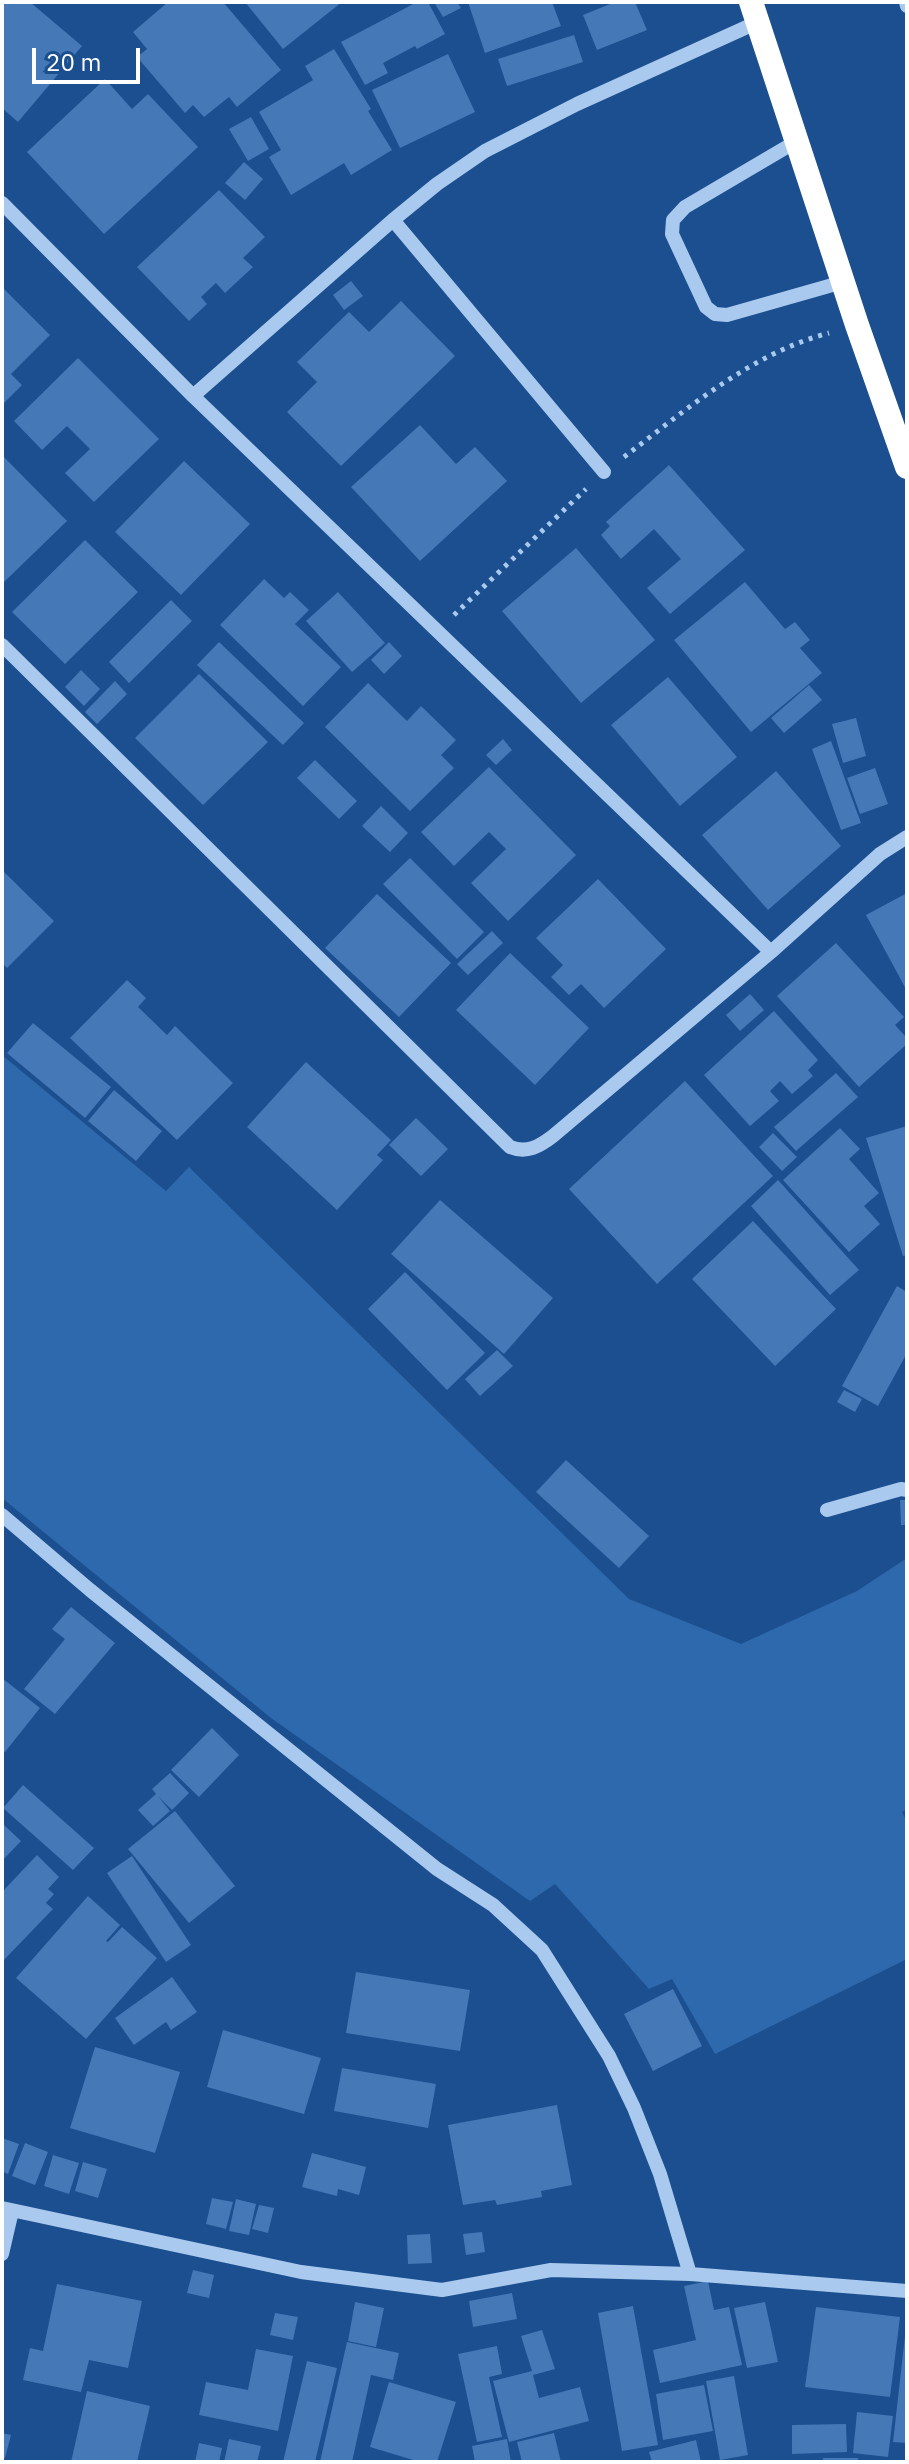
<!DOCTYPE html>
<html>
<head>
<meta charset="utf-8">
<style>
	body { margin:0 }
	#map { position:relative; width:909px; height:2464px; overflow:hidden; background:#1b4f8f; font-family:"IBM Plex Sans",sans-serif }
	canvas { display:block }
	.frame { position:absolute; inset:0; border:4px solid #fff; pointer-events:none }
	.scale { position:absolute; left:32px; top:48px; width:108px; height:36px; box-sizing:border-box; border:4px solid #fff; border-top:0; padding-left:10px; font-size:24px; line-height:28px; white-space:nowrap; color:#fff; -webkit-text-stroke:6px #1b4f8f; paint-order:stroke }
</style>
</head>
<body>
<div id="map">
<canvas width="909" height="2464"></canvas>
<div class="frame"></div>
<div class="scale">20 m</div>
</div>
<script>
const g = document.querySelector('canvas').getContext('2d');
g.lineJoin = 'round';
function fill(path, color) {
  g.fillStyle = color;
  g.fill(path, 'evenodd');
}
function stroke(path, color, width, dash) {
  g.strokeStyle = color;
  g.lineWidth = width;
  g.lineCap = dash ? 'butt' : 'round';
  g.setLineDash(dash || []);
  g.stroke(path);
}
fill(new Path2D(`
	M2 1055 166 1191 189 1167 629 1599 741 1644 857 1591 907 1558V1809L902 1812 907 1822V1959L715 2054 672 1979 649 1989 555 1884 530 1901 271 1718 2 1498Z`), '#2e69ad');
fill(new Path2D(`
	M2 2H30L82 46 18 122 2 108Z
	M168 2H223L281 70 237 107 229 97 204 117 193 105 185 113 137 57 147 49 133 32Z
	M245 2H342L283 49Z
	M417 2H428L445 34 417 49 415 46 383 63 388 73 365 85 341 42Z
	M434 2H457L461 8 443 17Z
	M468 2H552L561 26 485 53Z
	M615 2H635L647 30 597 50 583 15Z
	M574 35 583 62 507 86 498 59Z
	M334 49 371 109 368 111 392 150 351 175 344 163 291 195 269 157 281 150 259 112 313 80 305 66Z
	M448 54 475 112 400 148 372 90Z
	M105 79 132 109 148 94 198 147 104 234 27 152Z
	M251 117 269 149 248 161 229 129Z
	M244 162 263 179 245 200 225 183Z
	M219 190 265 237 243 258 253 267 225 293 216 283 201 297 207 304 189 321 137 267Z
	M351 281 363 296 344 310 333 295Z
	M2 287 50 335 11 374 22 385 2 405Z
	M401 301 455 356 341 466 287 412 317 382 297 362 349 312 369 332Z
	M78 358 159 439 94 502 65 473 90 449 67 426 42 450 14 421Z
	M420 425 456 464 475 447 507 481 420 561 351 487Z
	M2 455 67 521 2 584Z
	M184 461 250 524 181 595 115 532Z
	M669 465 745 550 670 614 647 588 681 559 654 529 621 559 601 535 610 526 606 522Z
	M85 540 138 592 65 664 12 612Z
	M576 548 655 640 581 703 502 611Z
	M264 579 284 598 290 592 309 610 295 624 341 667 303 706 220 625Z
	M745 582 785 629 795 622 810 640 800 648 822 673 751 732 674 640Z
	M338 592 385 643 352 672 306 621Z
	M171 600 192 621 129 683 109 662Z
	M219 642 304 723 283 745 197 665Z
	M389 642 402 656 384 674 371 660Z
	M81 670 100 689 84 706 65 687Z
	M199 674 268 742 203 805 135 738Z
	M668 677 737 757 680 806 611 725Z
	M115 681 127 694 97 724 85 712Z
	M368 683 407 721 421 706 456 740 441 755 454 768 410 811 325 727Z
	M809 685 822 700 784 733 771 718Z
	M856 718 866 756 843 763 832 724Z
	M503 739 512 750 496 765 486 755Z
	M831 741 861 823 841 830 812 749Z
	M315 760 357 801 339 819 297 778Z
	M489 767 576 855 508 921 471 883 506 849 489 832 454 866 421 832Z
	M875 768 888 804 860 814 847 778Z
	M776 771 841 846 768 910 702 835Z
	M381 806 408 833 390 852 362 826Z
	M410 858 484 932 457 959 383 884Z
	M2 870 54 921 7 968 2 963Z
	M598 879 666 949 604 1008 581 984 569 995 551 977 563 965 536 938Z
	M907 893V991L866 915Z
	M377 894 451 963 399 1017 325 948Z
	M492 931 503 943 468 975 457 964Z
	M836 943 904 1017 895 1025 907 1038V1044L859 1087 777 996Z
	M510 953 589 1028 535 1085 456 1010Z
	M127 980 146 998 138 1007 167 1035 175 1026 233 1083 177 1140 70 1038Z
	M750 994 764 1010 740 1031 726 1015Z
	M774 1011 818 1060 808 1070 813 1076 792 1094 780 1081 770 1091 779 1101 750 1126 704 1075Z
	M33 1023 111 1087 85 1118 7 1053Z
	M306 1062 391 1140 377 1155 383 1160 337 1210 247 1127Z
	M836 1073 858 1097 796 1151 774 1127Z
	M685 1081 773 1176 657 1284 569 1189Z
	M114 1090 162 1131 136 1161 88 1121Z
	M416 1118 448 1149 421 1176 389 1145Z
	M907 1126V1255L903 1256 866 1138Z
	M840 1128 860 1149 849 1159 879 1193 864 1206 880 1224 849 1252 783 1180Z
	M773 1133 797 1157 782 1171 759 1147Z
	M778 1180 859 1270 830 1295 751 1206Z
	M440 1200 553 1298 504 1354 391 1254Z
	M753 1221 836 1309 775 1366 692 1279Z
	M405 1272 485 1353 447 1390 368 1309Z
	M897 1286 907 1292V1353L878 1406 842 1386Z
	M497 1350 513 1366 480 1396 465 1379Z
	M844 1390 862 1399 855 1412 837 1402Z
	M566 1460 649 1536 619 1568 536 1492Z
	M900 1500H907V1525H901Z
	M71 1607 115 1643 55 1714 24 1689 65 1639 52 1629Z
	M2 1678 40 1708 5 1752 2 1750Z
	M212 1728 239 1755 199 1797 171 1770Z
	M170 1773 189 1793 172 1810 158 1796 170 1811 153 1826 138 1810 156 1794 152 1789Z
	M23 1785 94 1848 73 1870 3 1808Z
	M175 1811 235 1886 189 1923 128 1849Z
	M2 1823 21 1841 2 1861Z
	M37 1855 59 1877 48 1889 54 1894 46 1903 53 1909 2 1962V1892Z
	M132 1856 191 1945 166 1962 107 1873Z
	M88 1896 120 1925 106 1941 108 1942 122 1927 157 1958 86 2039 16 1978Z
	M356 1972 470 1990 460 2051 346 2033Z
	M172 1977 197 2012 171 2030 166 2022 134 2045 115 2018Z
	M673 1989 702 2046 653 2071 624 2014Z
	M223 2030 321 2058 304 2114 207 2087Z
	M95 2047 180 2072 155 2153 70 2128Z
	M342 2068 436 2084 428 2128 334 2111Z
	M557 2105 572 2185 541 2191 542 2197 497 2205 495 2200 463 2205 448 2125Z
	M2 2138 19 2144 8 2174 2 2171Z
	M25 2143 48 2152 35 2185 12 2176Z
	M312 2153 366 2167 359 2195 338 2189 337 2196 302 2187Z
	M53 2155 79 2163 69 2194 44 2186Z
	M83 2162 107 2169 98 2198 75 2191Z
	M212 2198 233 2202 226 2229 206 2224Z
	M236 2199 256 2204 249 2235 229 2231Z
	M259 2205 274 2208 268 2233 252 2229Z
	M482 2232 485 2252 466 2255 463 2234Z
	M430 2234 432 2263 408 2264 407 2235Z
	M193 2270 214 2275 209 2298 187 2293Z
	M708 2281 714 2310 729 2307 742 2365 660 2383 653 2350 696 2340 684 2286Z
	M57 2284 142 2301 128 2368 89 2360 81 2392 23 2380 30 2348 43 2351Z
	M512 2293 517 2319 473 2327 469 2301Z
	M355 2302 384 2308 376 2347 348 2341Z
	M765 2302 778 2362 747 2368 734 2308Z
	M633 2306 658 2445 622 2451 598 2313Z
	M816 2307 900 2317 890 2397 805 2387Z
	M275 2313 298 2317 293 2340 270 2335Z
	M542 2330 555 2369 533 2375 539 2398 580 2387 589 2421 509 2442 493 2381 532 2371 521 2336Z
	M905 2336 907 2337V2443L893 2442Z
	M347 2342 399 2353 393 2380 371 2375 352 2462H320Z
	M497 2346 502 2374 489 2377 502 2437 477 2442 458 2354Z
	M256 2349 293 2356 278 2431 199 2415 206 2382 248 2390Z
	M307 2361 337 2368 315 2462H283Z
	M734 2376 748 2455 720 2460 706 2381Z
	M389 2382 456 2402 437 2462H420L370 2447Z
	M704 2385 713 2431 663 2440 656 2394Z
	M87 2391 150 2406 137 2462H71Z
	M857 2412 893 2416 888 2457 853 2453Z
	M846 2424 847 2452 792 2454V2425Z
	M2 2433 11 2435 5 2458 2 2457Z
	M554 2433 561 2462H522L517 2442Z
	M229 2439 261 2446 257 2462H224Z
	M507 2439 511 2462H475L472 2446Z
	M696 2440 701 2462H652L649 2452Z
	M199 2443 222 2448 219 2462H195Z
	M823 2458H858V2462H823Z`), '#4478b7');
stroke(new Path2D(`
	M624 457C687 409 752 353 829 333
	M454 615 586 489`), '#a9c9ee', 5, [4, 6]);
stroke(new Path2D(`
	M906 2 907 6
	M797 141 685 207 673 220 672 234 706 307 715 314 727 315 843 282
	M2 203 193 396 771 952
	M393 220 604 472
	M193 396 393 220 437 184 485 151 577 104 758 22
	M2 645 510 1147C527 1154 540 1146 553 1136L771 952 880 854 907 837
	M827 1510 901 1489 907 1490
	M2 1515 90 1590 437 1869 493 1905 542 1950 609 2056 634 2108 660 2174 690 2274
	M2 2208 301 2272 442 2290 551 2270 690 2274 907 2291
	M2 2254 12 2211`), '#a9c9ee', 14);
stroke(new Path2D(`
	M751 2 857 325 907 467`), '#fff', 24);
</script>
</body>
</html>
